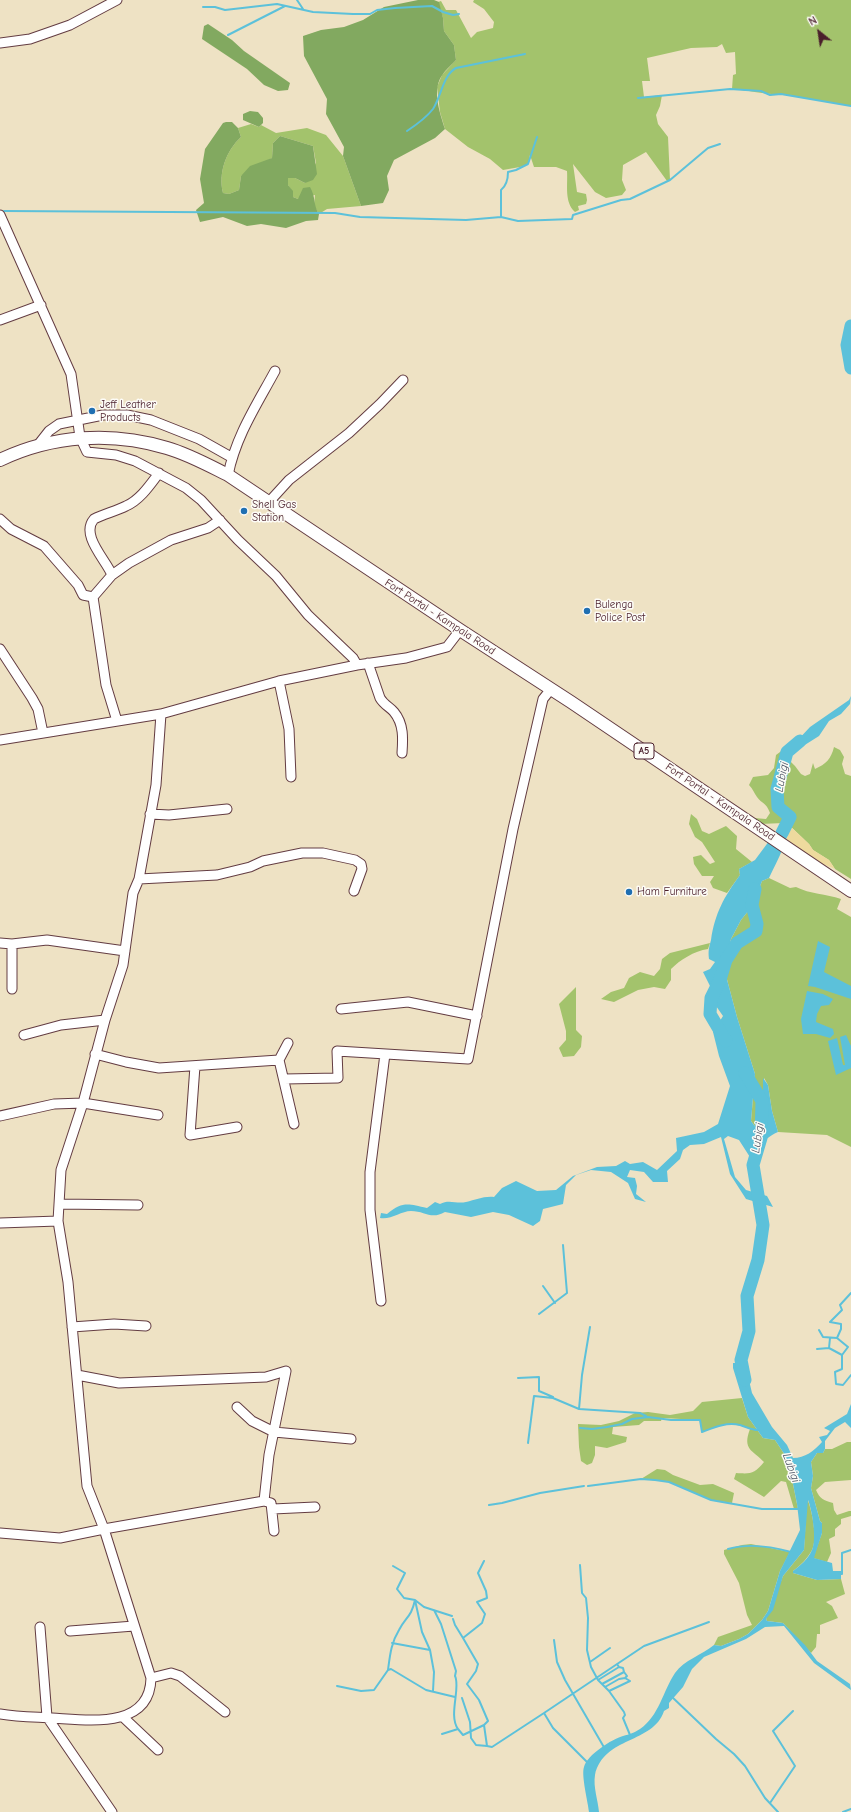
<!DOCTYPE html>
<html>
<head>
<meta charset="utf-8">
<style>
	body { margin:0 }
	#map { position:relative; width:851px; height:1812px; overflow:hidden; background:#eee2c4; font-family:"Comic Neue",sans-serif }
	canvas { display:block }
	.north { position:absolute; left:799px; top:12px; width:40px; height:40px; -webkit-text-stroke:3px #fdfcf7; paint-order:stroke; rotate:330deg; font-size:11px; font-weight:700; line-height:16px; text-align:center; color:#4a1f2b }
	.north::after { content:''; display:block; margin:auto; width:14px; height:18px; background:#4a1f2b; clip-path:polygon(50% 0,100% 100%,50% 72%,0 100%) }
</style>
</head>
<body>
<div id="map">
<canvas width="851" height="1812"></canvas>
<div class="north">N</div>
</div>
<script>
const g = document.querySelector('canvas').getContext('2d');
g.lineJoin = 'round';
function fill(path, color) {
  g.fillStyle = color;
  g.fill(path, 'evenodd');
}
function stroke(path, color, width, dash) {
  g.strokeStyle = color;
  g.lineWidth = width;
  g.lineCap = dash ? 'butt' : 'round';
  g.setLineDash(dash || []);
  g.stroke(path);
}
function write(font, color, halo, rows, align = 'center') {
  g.font = font + ' "Comic Neue",sans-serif';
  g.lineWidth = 3;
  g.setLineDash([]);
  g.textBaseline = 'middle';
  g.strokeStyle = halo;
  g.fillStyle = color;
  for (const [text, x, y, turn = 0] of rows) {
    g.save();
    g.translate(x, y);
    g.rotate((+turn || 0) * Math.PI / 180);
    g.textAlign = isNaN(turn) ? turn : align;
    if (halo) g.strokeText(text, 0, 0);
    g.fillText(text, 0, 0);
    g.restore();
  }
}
fill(new Path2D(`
	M474 0H851V106L781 94C766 95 748 90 732 89L733 75 736 74 735 52 726 53 722 44 717 47 691 48 647 58 650 81H642L644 97 662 95 660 106 656 115 658 124 668 137 670 180 667 181 646 152 623 165 622 180 626 190 622 195 606 198 595 192 573 164 577 192 586 194 587 200 586 204 578 206 579 210 575 212C564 202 568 185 567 171L556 167H534L530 155 528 164 520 167 503 170 490 159 468 147 445 129 440 112 437 87 442 75 456 60 454 45 444 31 443 18 438 2 441 1 446 10H456L471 38 477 32 493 28 494 22 484 9 473 2Z
	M251 124 259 127 261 125 276 133 307 128 326 135 343 156 361 206 327 209 319 214 314 206 315 195 298 199 293 197 292 191 288 185V178H295L305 183 316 163 313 146 280 136 273 143 272 158 241 176 239 190 229 194 223 193C218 173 226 151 241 137L238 128Z
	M834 747 840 750 844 757 842 764 845 774 851 776V879L835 869 829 860 813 850 809 844 790 826V817L784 823 760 824 754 818 766 819 770 813C766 802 762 804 757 797 754 793 753 789 749 785L753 777 768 775 774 768 776 755 784 749 789 755V760L795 766 801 774 805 776 810 774 813 763 815 769C826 764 831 759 834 747Z
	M691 814 697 819 702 831 709 834 726 826 737 836 736 849 752 862 739 869 740 875 727 893 713 888 710 882 714 876H702L694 864 693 857 701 855 710 864 715 862 702 842 695 837 689 824Z
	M769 878 790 888 796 887C810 894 826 894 841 899L837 909 851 917V1147L827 1135 778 1132 772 1111 768 1085 764 1078 763 1126 759 1132 751 1121 755 1074 737 1017 725 972 731 939 741 920 753 905 762 881Z
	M710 943 708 949C694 951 680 960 671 969V980L665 989 654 987 638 990 614 1002 601 999 611 992 624 988 629 978 640 972 654 976 660 969 662 959 670 953Z
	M576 987V1030L582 1036 581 1047 574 1056 563 1057 559 1048 566 1040V1031L559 1004Z
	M742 1398 748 1417 763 1438 775 1440 785 1455 784 1462 790 1469 798 1509H794L786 1482 781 1481 764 1497 734 1479 736 1473C751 1474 754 1474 764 1462 753 1450 742 1450 750 1429 731 1421 720 1425 702 1432L700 1420 662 1418 661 1421H644L639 1425 613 1427 612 1434 627 1437 626 1442 607 1448 595 1446V1455L592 1463 587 1465 581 1461 579 1447 578 1424 601 1425 619 1421 635 1413 648 1412 670 1415 693 1411 702 1402Z
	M847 1442H851V1480L825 1482 816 1490C820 1499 823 1500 833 1503L834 1510 837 1515 849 1511H851V1516L841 1519V1524L835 1529V1536L829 1539 831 1553 827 1562 813 1558 822 1533V1523L820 1521 811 1488 813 1476 811 1462 817 1453H823L825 1449H832Z
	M657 1469 665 1470 673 1475 700 1485 713 1484 734 1493 732 1503 711 1500 669 1482 641 1479Z
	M807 1498C812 1510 818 1539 812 1550 807 1559 801 1565 793 1571V1573L817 1580 841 1579 845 1594 826 1602 832 1606 838 1618 820 1625V1634H817L816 1647 811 1653 783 1623 767 1621 766 1619 783 1576 804 1550Z
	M751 1544 790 1552 780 1571 768 1611 762 1620 748 1634 739 1639 721 1646 714 1645 718 1637 752 1625 747 1615 739 1583 724 1554V1550L742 1545Z`), '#a3c36c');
fill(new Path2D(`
	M418 0H434L439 2 443 18 444 31 454 45 456 60C452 65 446 69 443 74 431 89 440 113 445 129L435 138 394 160 387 176 389 190 383 203 361 206 343 156 344 147 326 114 327 99 304 56 303 36 321 30 344 27 363 20 384 7Z
	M208 24 232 40 244 51 290 83 288 90 278 91 264 85 247 69 202 39 204 26Z
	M250 111 258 112 263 118V123L259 127 243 120V114Z
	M226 122H232L238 128 241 137C226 151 218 173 223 193L229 194 239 190 241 176 250 166 272 158 273 143 280 136 313 146 317 174 313 180 305 183 295 178H288V185L293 191V197L298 199 303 188 310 187C316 197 313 205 319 214L318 220 306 221 286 228 261 224 247 226 223 217 200 222 196 210 204 203 200 179 205 149 223 123Z`), '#82a960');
fill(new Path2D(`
	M790 826 809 844 813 850 829 860 835 869 807 857 786 841Z`), '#eeda9e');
fill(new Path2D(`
	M851 696 850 704 841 714 829 721 819 736 789 755 784 749 796 742 810 727 849 700Z
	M790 817C790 838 778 859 769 878L762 881 753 905 741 920 731 939 725 972 737 1017 755 1074 751 1121 759 1132 763 1128V1078L768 1085 772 1111 778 1132C762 1139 759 1148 755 1165L739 1140 728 1136 724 1139 735 1177 746 1190 767 1196 773 1207 746 1199 730 1174 721 1137 704 1144 690 1145 683 1150 680 1159 667 1171 668 1182H653L644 1172 630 1170 627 1177 635 1178 637 1186 636 1194 646 1202 635 1199 628 1183 611 1172 591 1170 576 1175 566 1185 563 1204 543 1209 540 1221 533 1226 509 1215 493 1212 471 1217 445 1212C431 1220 425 1211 411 1211 401 1211 391 1220 380 1218L381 1213 387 1214C403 1201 408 1204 427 1208L435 1202 440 1204C449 1199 456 1204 466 1202 476 1200 483 1196 494 1197L502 1188 516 1181 537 1191 556 1190 573 1176 597 1167 616 1166 625 1161 630 1164 643 1162 657 1170 677 1151 676 1138 704 1132 718 1124 730 1086 719 1056 713 1032 723 1016 716 1006 711 988 703 972 710 969 715 962 709 959C708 950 709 948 711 940 715 913 724 897 740 875L739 869 755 860 775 833Z
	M818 941 830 947 824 972 851 986V999L815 987 808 986Z
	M807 991 823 994 833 999 829 1005 821 1006 817 1014 816 1022 833 1029 834 1034 830 1038 816 1034H803L801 1019Z
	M846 1035 851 1046V1068L836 1075 828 1041 837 1038 843 1065H845L840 1037Z
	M733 1363H745L752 1393 772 1427 787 1445 793 1458C805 1458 814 1451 822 1442L819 1437 827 1435 830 1431 824 1428 847 1414 851 1404V1428L845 1422 835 1428 825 1441V1449L823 1453H817L811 1462 813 1476 811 1488 820 1521 822 1523V1533L814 1558 832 1563 833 1571H841V1579L817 1580 793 1573V1571C801 1565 808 1559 812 1550 817 1539 812 1510 808 1500L804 1550 783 1576 773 1610 766 1619 767 1621 783 1623 805 1645 817 1661 850 1684 851 1690 814 1663 784 1626 765 1627 746 1639 704 1657 692 1669 683 1687 669 1703V1708L664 1711C653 1744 604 1736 595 1775 593 1787 598 1800 599 1812H589C588 1802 581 1775 584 1767 587 1755 612 1739 623 1736 630 1734 634 1733 640 1729 659 1716 663 1691 675 1673 684 1660 702 1655 714 1645L721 1646 739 1639 748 1634 762 1620 768 1611 780 1571 800 1530 797 1504 790 1469 784 1462 785 1455 775 1440 763 1438 748 1417 733 1368Z`), '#5cc1da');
stroke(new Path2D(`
	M297 0 303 9
	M203 7H215L225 10 277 4 313 12 353 14H370L377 10 395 8 432 6 443 12 453 15 459 14
	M228 35 285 6
	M638 98 730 89 761 91 770 95 781 94 851 106
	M407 131C416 125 426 118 433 109 441 97 443 75 456 68L525 54
	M4 211 335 213 360 217 466 220 501 217 518 221 572 219 573 215 621 200 630 199 670 180 708 148 720 144
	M501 217V190C506 186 508 178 508 172L516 170 528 164 537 137
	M543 1286 555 1303
	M851 1293 840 1305 842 1310 830 1322 841 1324V1329L837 1338 848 1347 842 1355V1369L835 1372 836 1384 843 1385 851 1375
	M539 1314 567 1293 563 1245
	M819 1330 823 1337 837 1338
	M829 1348 842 1355
	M817 1349 829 1348 830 1338
	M518 1378 539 1377V1391L553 1397
	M579 1409 582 1375 590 1327
	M580 1428 592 1429 607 1427 622 1424 632 1419 648 1417 671 1420H700L702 1432C715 1427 726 1422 740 1425 747 1427 751 1430 758 1430
	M528 1443 534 1396 553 1398 579 1409 640 1413 646 1416
	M588 1486 641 1479 655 1480 669 1482 711 1500 762 1509H800
	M489 1505 502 1503 540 1493 584 1486
	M728 1549C749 1543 770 1546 791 1552
	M580 1565 582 1593 586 1598 588 1618 587 1650 591 1667 598 1680 609 1691 624 1712 625 1715 623 1718 630 1735
	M393 1566 405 1573 397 1589 404 1598 415 1600 424 1607 452 1616
	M839 1574H842V1553L851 1550
	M434 1610 441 1624 456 1671 455 1676C461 1688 448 1715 458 1729
	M453 1619 455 1625 463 1638
	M554 1640 557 1662 565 1680 605 1749
	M392 1643 430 1650
	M590 1662 610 1648
	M388 1670C390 1655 391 1643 399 1630 406 1616 411 1618 415 1600L422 1632 430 1650 434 1672 433 1691
	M598 1680 619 1667 617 1664
	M602 1684 624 1672 623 1668 619 1667
	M337 1686 361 1691 374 1690 388 1670 391 1669 426 1690 455 1697
	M605 1687 619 1679 625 1678 627 1676 624 1672
	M609 1691 630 1681 625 1678
	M671 1696 716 1739 734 1754 745 1766 765 1798 778 1812
	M462 1698 470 1722 471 1738 476 1745 487 1746
	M544 1713 644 1646 709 1622
	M484 1725 487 1746 492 1747 544 1713 553 1728 588 1763
	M442 1734 458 1729 463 1735 484 1725 488 1721 479 1700 467 1684 476 1671 478 1664 463 1638 482 1623 485 1614 477 1602 487 1598 486 1591 478 1573 484 1561
	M770 1803 795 1766 773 1731 793 1711
	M843 1812 851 1809`), '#5cc1da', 2);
stroke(new Path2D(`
	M851 326 847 345 851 368
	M782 833 790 817 778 807 777 789 787 752 800 741
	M726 1041 710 1014 711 998 720 980 726 960 733 949 737 943 756 931 757 924 752 905 755 889
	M745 1073 762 1101 761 1138 753 1165 763 1225 758 1260 747 1296 749 1331 741 1360 745 1380`), '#5cc1da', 13);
const minor = new Path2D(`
	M0 43 30 39 70 25 117 0
	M0 215 71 374 80 437 87 452 116 455 135 461 186 488 201 500 238 540 276 576 308 615 353 658 357 665
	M0 320 41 305
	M38 445 49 431 59 424 103 415H127L151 420 199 439 231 457
	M228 475C236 436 256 406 275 371
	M268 503 289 480 349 433 380 404 403 380
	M0 519 11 529 44 546 78 585 83 595 93 597
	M112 575 129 563 171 540 208 528 220 520
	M0 649 32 698 38 709 43 733
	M368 663 380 698C384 705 390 707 394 712 404 724 403 739 402 753
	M279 681 289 729 291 777
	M117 721 106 685 93 597 112 575C106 560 80 535 94 519 104 514 116 511 126 506 140 500 150 485 159 473
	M0 740 161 714 279 681 357 665 406 658 447 647 460 630
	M150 814 169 815 227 809
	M139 879 217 875 250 867 263 861 302 853H323L355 860 361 864 362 869 354 891
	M0 943 12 944 47 940 125 951
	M12 944V989
	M341 1009 408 1002 477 1016
	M24 1035 61 1025 105 1020
	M288 1043 279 1060 294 1124
	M95 1054 126 1062 159 1068 279 1060
	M195 1066 190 1135 237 1127
	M284 1079 338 1078 337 1051 468 1059 513 829 543 699 551 689
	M0 1116 54 1104 83 1103 158 1115
	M59 1204 138 1205
	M0 1223 58 1221
	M381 1301 370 1210V1172L385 1054
	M72 1327 114 1324 146 1326
	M77 1375 119 1383 266 1377 286 1371 269 1455 264 1501
	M237 1407 252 1421 274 1432 351 1439
	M273 1509 315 1507
	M0 1533 60 1538 104 1529 264 1501 271 1503 274 1531
	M40 1627 47 1717 112 1812
	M70 1631 134 1626
	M151 1678 171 1673 180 1676 225 1712
	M0 1714C17 1717 35 1717 52 1718 87 1720 150 1730 151 1678L104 1529 87 1486 68 1282 58 1221 61 1170 83 1103 105 1020 123 965 133 893 139 879 156 785 161 714
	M123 1717 158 1750`);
const major = new Path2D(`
	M0 460C52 435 112 431 167 448 188 454 208 465 228 475L460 630 571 702 851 891`);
stroke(minor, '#633c42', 11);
stroke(major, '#633c42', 14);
stroke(minor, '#fff', 9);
stroke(major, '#fff', 12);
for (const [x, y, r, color] of [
	[92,411,4,"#1f6fb2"],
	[244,511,4,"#1f6fb2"],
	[587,611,4,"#1f6fb2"],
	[629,892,4,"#1f6fb2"]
]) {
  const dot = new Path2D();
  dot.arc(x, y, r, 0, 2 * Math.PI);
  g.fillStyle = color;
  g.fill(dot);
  stroke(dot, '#fdfcf7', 1.5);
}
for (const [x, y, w] of [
	[644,751,20]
]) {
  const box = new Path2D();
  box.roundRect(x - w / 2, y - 8, w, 16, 3);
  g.fillStyle = '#fdfcf7';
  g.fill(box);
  stroke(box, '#4a1f2b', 1);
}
write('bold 10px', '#4a1f2b', null, [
	["A5",644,751]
]);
write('11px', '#4a1f2b', '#fdfcf7', [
	["Jeff Leather",100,405],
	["Products",100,418],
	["Shell Gas",252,505],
	["Station",252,518],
	["Bulenga",595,605],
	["Police Post",595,618],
	["Ham Furniture",637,892]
], 'left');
write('11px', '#4a1f2b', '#fdfcf7', [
	["Fort Portal - Kampala Road",440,617,33],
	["Fort Portal - Kampala Road",720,802,34]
]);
write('italic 12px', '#505868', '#fdfcf7', [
	["Lubigi",782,777,-79],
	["Lubigi",758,1138,-81],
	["Lubigi",791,1468,70]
]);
</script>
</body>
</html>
